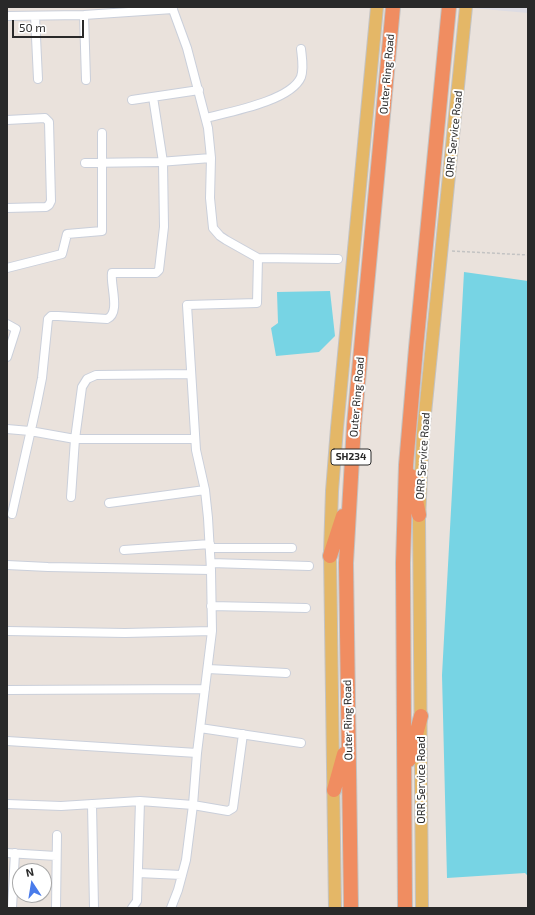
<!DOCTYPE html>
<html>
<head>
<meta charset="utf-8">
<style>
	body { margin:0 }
	#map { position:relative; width:535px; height:915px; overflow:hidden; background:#eae2dc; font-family:"Exo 2",sans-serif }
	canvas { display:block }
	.frame { position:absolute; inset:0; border:8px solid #292929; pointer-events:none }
	.north { position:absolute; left:12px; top:863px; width:40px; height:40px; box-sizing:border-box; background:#fff; border:1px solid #a9a9a9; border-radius:50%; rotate:348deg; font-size:11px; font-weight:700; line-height:16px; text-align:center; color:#292929 }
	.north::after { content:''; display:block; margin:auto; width:14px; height:18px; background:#497bea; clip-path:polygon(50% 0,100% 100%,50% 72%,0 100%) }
	.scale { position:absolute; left:12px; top:20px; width:72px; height:18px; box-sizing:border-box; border:2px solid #292929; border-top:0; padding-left:5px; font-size:12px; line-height:14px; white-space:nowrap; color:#292929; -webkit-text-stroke:3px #fff; paint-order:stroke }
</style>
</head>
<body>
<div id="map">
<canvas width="535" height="915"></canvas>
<div class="frame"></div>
<div class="north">N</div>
<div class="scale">50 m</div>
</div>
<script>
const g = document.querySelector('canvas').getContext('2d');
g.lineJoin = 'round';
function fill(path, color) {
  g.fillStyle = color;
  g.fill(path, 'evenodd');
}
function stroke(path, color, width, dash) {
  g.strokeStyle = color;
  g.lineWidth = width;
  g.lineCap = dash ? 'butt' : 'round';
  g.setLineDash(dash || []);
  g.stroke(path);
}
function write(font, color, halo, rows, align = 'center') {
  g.font = font + ' "Exo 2",sans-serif';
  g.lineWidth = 4;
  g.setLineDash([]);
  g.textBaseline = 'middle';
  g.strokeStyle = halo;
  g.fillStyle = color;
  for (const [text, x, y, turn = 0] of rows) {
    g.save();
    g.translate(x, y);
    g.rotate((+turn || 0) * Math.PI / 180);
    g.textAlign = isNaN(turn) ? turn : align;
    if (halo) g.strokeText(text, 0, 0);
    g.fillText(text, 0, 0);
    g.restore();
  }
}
fill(new Path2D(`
	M472 7H528V13L472 8Z`), '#dddce3');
fill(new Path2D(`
	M464 272 528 281V876L525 873 447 878 442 675Z
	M330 291 335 336 319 352 276 356 271 328 278 323 277 292Z`), '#77d4e4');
const street = new Path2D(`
	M172 7 187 48 208 128 211 158 210 198 213 228 220 236 226 240 258 258 338 259
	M84 15 86 80
	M7 16 84 15 173 9
	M35 16 38 79
	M132 100 199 90
	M206 118C229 112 291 101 301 77 304 68 302 58 301 49
	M7 120 45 118 49 122 51 201 49 205 46 207 7 208
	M85 163 159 162 211 158
	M7 268 62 254 67 234 102 231V133
	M7 324 16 329 7 357
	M7 429 30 431 75 439H195
	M71 497 75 439 82 387 87 379 96 375 191 374
	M109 503 205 490
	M12 514 37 403 42 378 48 319 51 316H58L107 319C121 313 110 285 112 273H156L159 270 164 227 163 162 153 97
	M210 548H292
	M124 550 210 544
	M211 563 309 566
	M7 565 48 567 211 570
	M211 606 306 608
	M7 631 125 633 212 631
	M208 669 286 673
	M7 690 205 689
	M200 728 301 743
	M7 741 197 753
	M7 804 61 806 140 801 193 805 197 753 212 631 211 570 208 518 205 490 196 450 187 305 257 303 258 258
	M92 804 94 908
	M7 853 56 856
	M138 873 182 875
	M12 908 15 853
	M56 908 57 835
	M132 908 137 901 140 801
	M171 908 178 890 186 860 193 805 228 811 233 808 243 734`);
const primary = new Path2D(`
	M335 908 330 553 332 491 337 428 377 7
	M422 908 419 519 423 433 466 7`);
const highway = new Path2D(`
	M411 476 419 515
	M330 556 343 516
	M409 760 421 716
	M334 790 344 754
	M351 908 346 563 354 425 393 7
	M405 908 403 563 406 465 416 348 449 7`);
stroke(street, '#cacfda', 10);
stroke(primary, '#c3c3c3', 14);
stroke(highway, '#c3c3c3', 16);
stroke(new Path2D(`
	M452 251 528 255`), '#c3c3c3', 1.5, [3, 2]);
stroke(street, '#fff', 8);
stroke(primary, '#e4b767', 12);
stroke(highway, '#f08d61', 14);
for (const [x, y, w] of [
	[351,457,40]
]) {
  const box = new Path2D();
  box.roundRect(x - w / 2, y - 8, w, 16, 3);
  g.fillStyle = '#fff';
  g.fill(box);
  stroke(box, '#292929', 1);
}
write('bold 10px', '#292929', null, [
	["SH234",351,457]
]);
write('11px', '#292929', '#fff', [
	["Outer Ring Road",387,74,-85],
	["ORR Service Road",454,134,-84],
	["Outer Ring Road",357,397,-85],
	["ORR Service Road",423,456,-86],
	["Outer Ring Road",348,720,-91],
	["ORR Service Road",421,780,-90]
]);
</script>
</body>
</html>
